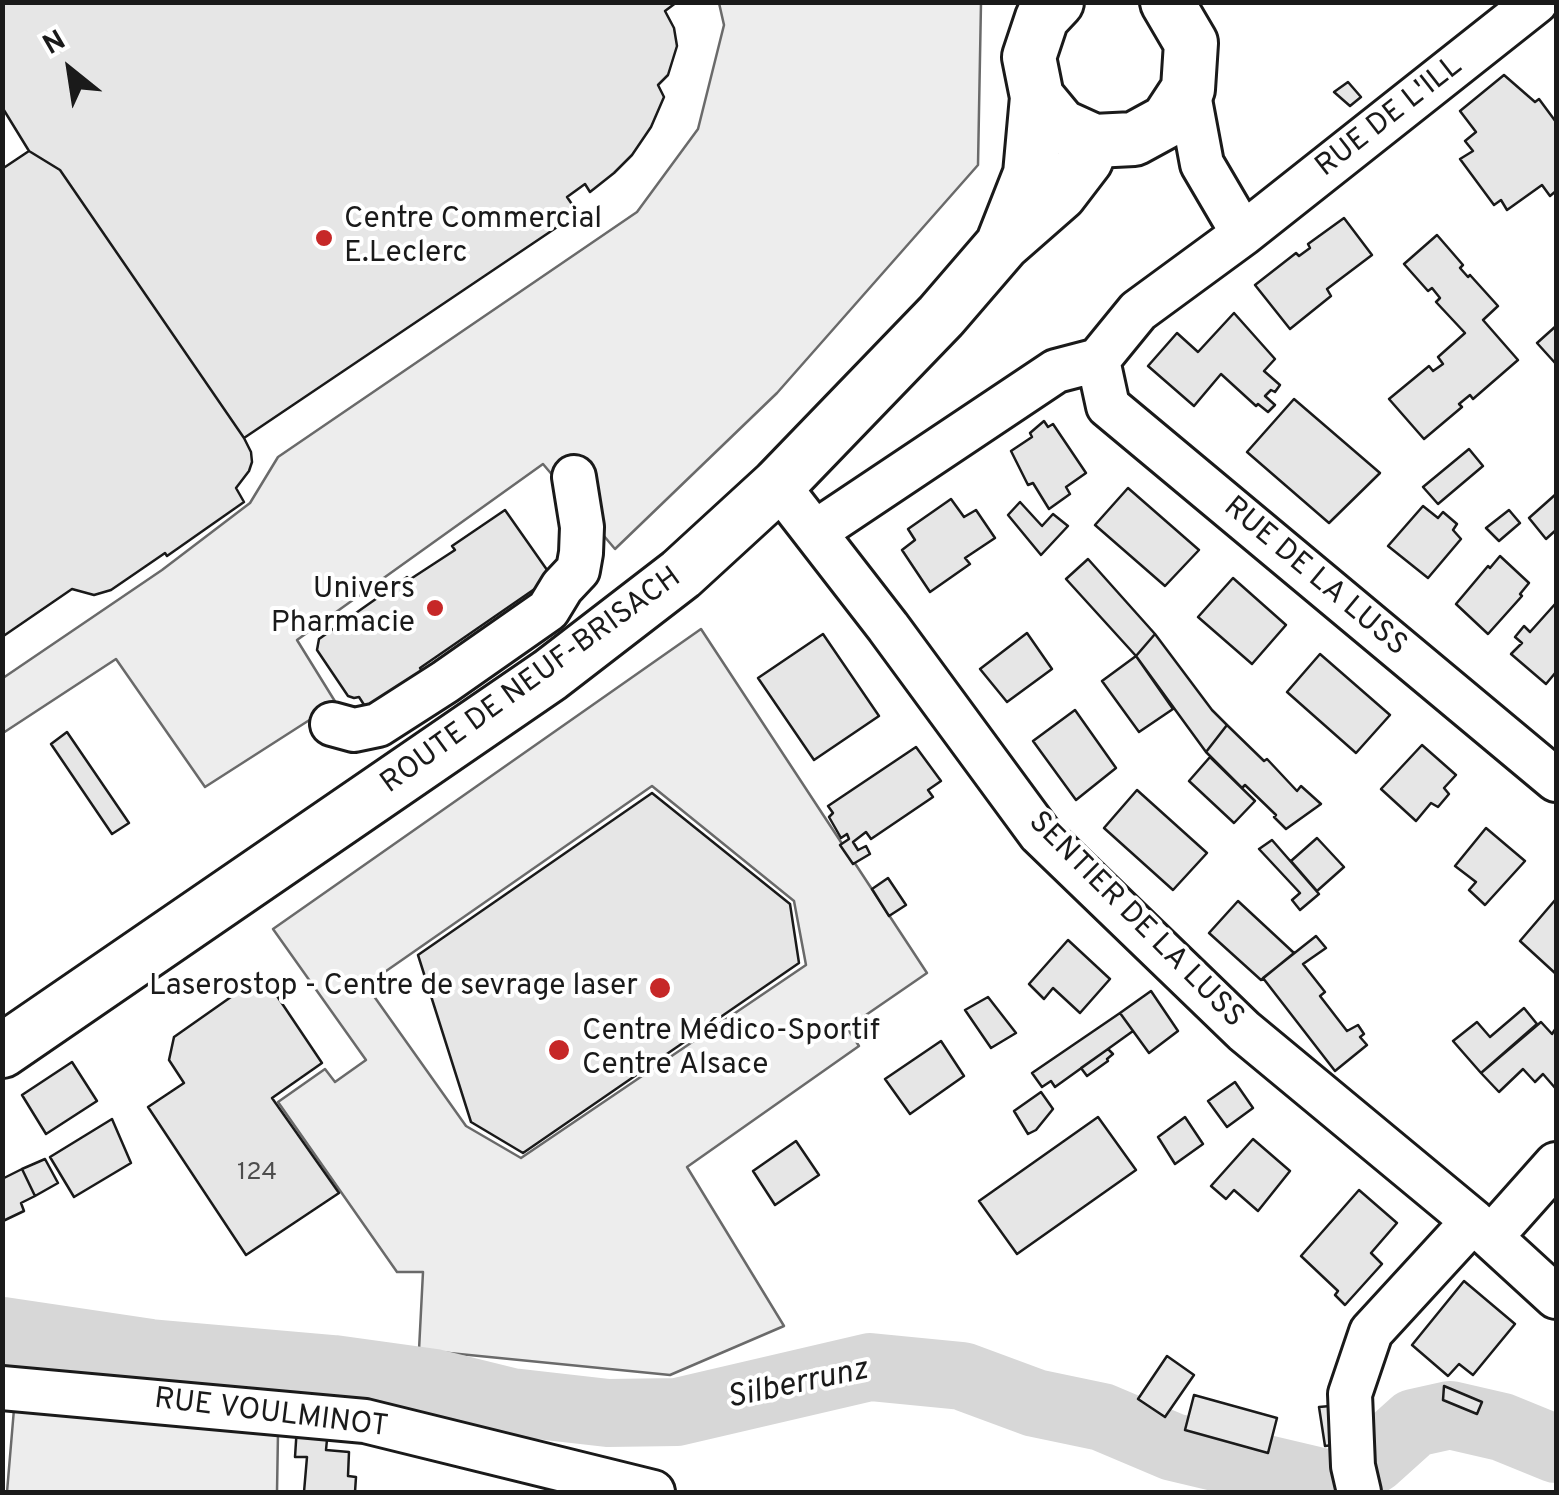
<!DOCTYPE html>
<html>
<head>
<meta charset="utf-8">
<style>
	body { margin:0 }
	#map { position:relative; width:1559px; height:1495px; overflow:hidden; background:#fff; font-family:Overpass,sans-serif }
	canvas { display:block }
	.frame { position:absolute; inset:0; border:5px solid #1a1a1a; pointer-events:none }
	.north { position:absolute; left:20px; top:20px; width:100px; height:100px; -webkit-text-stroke:8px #fff; paint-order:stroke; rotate:330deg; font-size:28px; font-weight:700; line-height:40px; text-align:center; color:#1a1a1a }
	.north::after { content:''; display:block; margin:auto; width:35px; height:45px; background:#1a1a1a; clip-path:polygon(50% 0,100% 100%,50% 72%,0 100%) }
</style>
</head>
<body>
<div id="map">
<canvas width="1559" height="1495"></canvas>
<div class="frame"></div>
<div class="north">N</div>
</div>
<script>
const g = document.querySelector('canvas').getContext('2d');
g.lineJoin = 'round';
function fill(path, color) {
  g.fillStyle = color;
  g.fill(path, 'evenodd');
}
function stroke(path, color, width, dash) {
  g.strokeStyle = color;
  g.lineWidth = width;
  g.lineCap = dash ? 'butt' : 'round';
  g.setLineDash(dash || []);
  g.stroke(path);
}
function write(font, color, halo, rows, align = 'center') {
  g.font = font + ' Overpass,sans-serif';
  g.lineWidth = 8;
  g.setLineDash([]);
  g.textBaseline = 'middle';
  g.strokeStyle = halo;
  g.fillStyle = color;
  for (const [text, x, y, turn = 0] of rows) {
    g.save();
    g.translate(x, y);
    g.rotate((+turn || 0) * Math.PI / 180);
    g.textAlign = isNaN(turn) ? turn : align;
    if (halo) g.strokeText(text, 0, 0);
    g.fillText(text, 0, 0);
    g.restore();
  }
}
const built = new Path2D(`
	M719 3H981L978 165 777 393 615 549 543 464 297 640 336 703 205 787 116 659 3 733V678L162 570 250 503 278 457 637 212 698 129 724 25Z
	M701 629 927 973 847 1028 859 1046 687 1167 784 1326 670 1375 419 1350 423 1272H397L278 1102 325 1069 335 1082 366 1060 273 929ZM652 786 794 901 806 965 521 1158 466 1126 366 985Z
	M14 1409 278 1433 277 1492H7Z`);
fill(built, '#ededed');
stroke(built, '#6a6a6a', 2.5);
stroke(new Path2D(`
	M2 1331 150 1353 333 1369 434 1383 511 1402 608 1413 677 1412 870 1367 962 1376 1035 1403 1102 1417 1173 1447 1334 1485 1374 1459 1414 1423 1450 1415 1502 1427 1556 1449`), '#d7d7d7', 68);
const building = new Path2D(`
	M2 2H677L665 11 674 28 677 46 668 75 658 85 664 97 651 127 632 155 614 173 590 192 585 184 567 197 578 213 244 438 60 170 29 151 2 107Z
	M1504 75 1535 102 1539 99 1556 122V191L1550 196 1542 185 1507 210 1501 200 1494 205 1460 159 1473 151 1465 141 1476 132 1460 111Z
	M1348 82 1361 97 1350 106 1334 92Z
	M29 151 60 170 244 438 251 452 252 462 249 471 236 488 244 502 167 556 165 553 111 590 94 595 72 589 2 637V169Z
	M1344 218 1372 255 1327 289 1331 296 1290 329 1255 285 1296 253 1299 256 1310 248 1308 244Z
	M1437 235 1463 265 1460 268 1468 277 1470 275 1498 306 1483 320 1518 360 1473 399 1470 395 1459 404 1462 407 1424 439 1389 399 1429 366 1433 371 1443 364 1438 357 1465 333 1436 302 1440 298 1432 288 1428 291 1404 264Z
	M1234 313 1275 359 1264 371 1280 385 1275 392 1271 390 1265 396 1275 405 1268 412 1258 404 1256 406 1221 374 1194 406 1148 366 1177 333 1198 352Z
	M1556 326V364L1537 343Z
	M1294 399 1380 473 1329 523 1247 452Z
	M1044 421 1048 427 1053 424 1086 473 1066 487 1070 494 1049 509 1033 483 1028 485 1011 451 1032 437 1030 433Z
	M1469 449 1483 466 1438 504 1423 487Z
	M1128 488 1199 550 1165 586 1095 525Z
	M1556 494V530L1546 539 1529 518Z
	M951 499 964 517 976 510 995 538 965 558 970 564 930 592 902 550 915 540 908 529Z
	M1020 502 1042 526 1053 514 1068 526 1041 555 1008 515Z
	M1423 506 1438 518 1443 512 1457 524 1453 530 1461 539 1428 578 1388 546Z
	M505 510 552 577 420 668 424 675 368 711 359 697 354 698 348 696 317 650 319 639 407 577 409 580 455 550 452 546Z
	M1509 510 1520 523 1499 541 1486 528Z
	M1500 556 1529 583 1520 594 1522 596 1488 634 1456 604 1488 566 1490 568Z
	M1088 559 1155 634 1136 656 1066 579Z
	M1233 578 1286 625 1252 664 1198 617Z
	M1556 603V672L1546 684 1511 654 1522 643 1515 637 1524 626 1530 632Z
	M1027 633 1052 669 1007 702 980 669Z
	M823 634 879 716 814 760 758 678Z
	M1155 634 1212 710 1227 725 1206 752 1136 656Z
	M1320 654 1390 715 1356 753 1287 692Z
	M1136 656 1173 709 1139 732 1102 681Z
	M1075 710 1116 768 1076 800 1033 741Z
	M1227 725 1264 761 1267 759 1297 791 1301 786 1321 804 1286 829 1274 817 1276 815 1245 785 1242 788 1206 752Z
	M67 732 129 823 112 834 51 744Z
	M1422 745 1456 775 1444 788 1449 794 1438 807 1431 803 1416 821 1381 789Z
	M916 747 941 781 928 790 933 797 871 839 866 832 853 842 858 850 866 846 870 854 853 864 840 845 849 839 847 834 841 838 829 817 833 813 828 806Z
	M1210 757 1255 801 1234 823 1189 781Z
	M1137 790 1207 853 1173 890 1104 828Z
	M652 793 790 904 799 963 523 1153 471 1122 418 955Z
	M1486 828 1525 861 1485 905 1469 890 1476 882 1455 866Z
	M1317 838 1344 867 1317 891 1291 861Z
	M1272 840 1319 894 1300 910 1292 900 1300 893 1259 849Z
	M888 878 906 905 889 916 872 889Z
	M1556 899V974L1520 941Z
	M1238 901 1294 953 1261 980 1209 933Z
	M1316 936 1326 948 1303 964 1325 992 1320 996 1347 1031 1358 1025 1364 1034 1360 1037 1367 1045 1335 1071 1263 978Z
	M1068 940 1110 979 1080 1013 1053 988 1044 999 1029 984Z
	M248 985 273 990 322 1063 272 1098 339 1193 246 1255 148 1107 184 1083 169 1060 174 1037Z
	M1151 991 1178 1031 1149 1053 1120 1013Z
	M988 997 1016 1033 991 1048 965 1010Z
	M1524 1008 1537 1024 1481 1073 1453 1041 1477 1022 1490 1037Z
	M1120 1013 1133 1031 1055 1087 1051 1081 1042 1087 1032 1073Z
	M1541 1022 1552 1034 1556 1028V1089L1543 1074 1535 1082 1523 1069 1499 1092 1481 1073Z
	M941 1041 964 1076 910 1114 885 1079Z
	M1108 1049 1113 1054 1107 1059 1108 1061 1087 1076 1081 1068Z
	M72 1062 97 1101 46 1134 22 1095Z
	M1235 1082 1253 1108 1227 1127 1208 1101Z
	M1041 1092 1053 1109 1036 1130 1028 1134 1014 1111Z
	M1098 1117 1136 1170 1017 1254 979 1201Z
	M1185 1117 1203 1144 1175 1164 1158 1137Z
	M112 1119 131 1163 74 1197 50 1157Z
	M1253 1139 1290 1171 1258 1211 1234 1190 1226 1199 1211 1186Z
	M796 1141 819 1175 775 1205 753 1171Z
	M45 1159 58 1183 35 1196 22 1169Z
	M22 1169 35 1196 21 1203 24 1211 3 1221 2 1179Z
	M1359 1190 1397 1223 1371 1253 1382 1264 1345 1305 1335 1295 1338 1291 1301 1256Z
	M1464 1281 1515 1324 1473 1375 1459 1364 1448 1376 1412 1345Z
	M1167 1356 1194 1375 1165 1417 1138 1399Z
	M1444 1386 1482 1402 1477 1414 1443 1400Z
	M1194 1395 1277 1418 1268 1453 1185 1430Z
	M1341 1405V1444L1325 1446 1319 1407Z
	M297 1426 328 1429 326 1450 349 1452 348 1476 356 1477 355 1492H304L307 1457H295Z`);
fill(building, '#e6e6e6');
stroke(building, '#1a1a1a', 2.5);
const minor = new Path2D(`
	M1188 89 1202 164 1243 234
	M1098 360 1108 406 1556 780
	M1098 360 1138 311 1243 234 1536 2
	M778 485 888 627 1040 834 1244 1031 1473 1221 1556 1297
	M815 532 1056 371 1098 360
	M332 724 354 730 378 725 445 682 548 610 562 587 578 570 581 553 582 527 574 477
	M1491 1237 1556 1164
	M2 1388 365 1421 653 1492
	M1359 1492 1353 1466 1350 1394 1371 1332 1473 1221`);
const major = new Path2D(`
	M1057 2 1042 18 1029 57 1037 97 1061 126 1094 141 1134 139 1167 121 1188 89 1191 43 1167 2
	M1004 240 1030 174 1037 97
	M2 1051 550 675 681 574 778 485 941 316 1003 244 1060 194 1086 160 1094 141`);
stroke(minor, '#1a1a1a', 48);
stroke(major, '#1a1a1a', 58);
stroke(minor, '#fff', 42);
stroke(major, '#fff', 52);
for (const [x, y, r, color] of [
	[324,238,10,"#c62828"],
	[435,608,10,"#c62828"],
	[660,988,12,"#c62828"],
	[559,1050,12,"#c62828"]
]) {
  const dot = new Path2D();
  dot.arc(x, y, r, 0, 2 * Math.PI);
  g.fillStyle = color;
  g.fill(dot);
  stroke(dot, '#fff', 4);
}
write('25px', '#4d4d4d', null, [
	["124",257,1174]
]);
write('30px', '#1a1a1a', '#fff', [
	["RUE DE L'ILL",1390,118,-38],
	["RUE DE LA LUSS",1314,578,40],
	["ROUTE DE NEUF-BRISACH",532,682,-36],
	["SENTIER DE LA LUSS",1135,921,45],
	["RUE VOULMINOT",271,1415,7]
]);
write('30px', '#1a1a1a', '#fff', [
	["Centre Commercial",344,221],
	["E.Leclerc",344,255],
	["Univers",415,591,"right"],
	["Pharmacie",415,625,"right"],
	["Laserostop - Centre de sevrage laser",638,988,"right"],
	["Centre Médico-Sportif",582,1033],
	["Centre Alsace",582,1067]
], 'left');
write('italic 32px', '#1a1a1a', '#fff', [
	["Silberrunz",798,1386,-12]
]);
</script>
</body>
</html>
